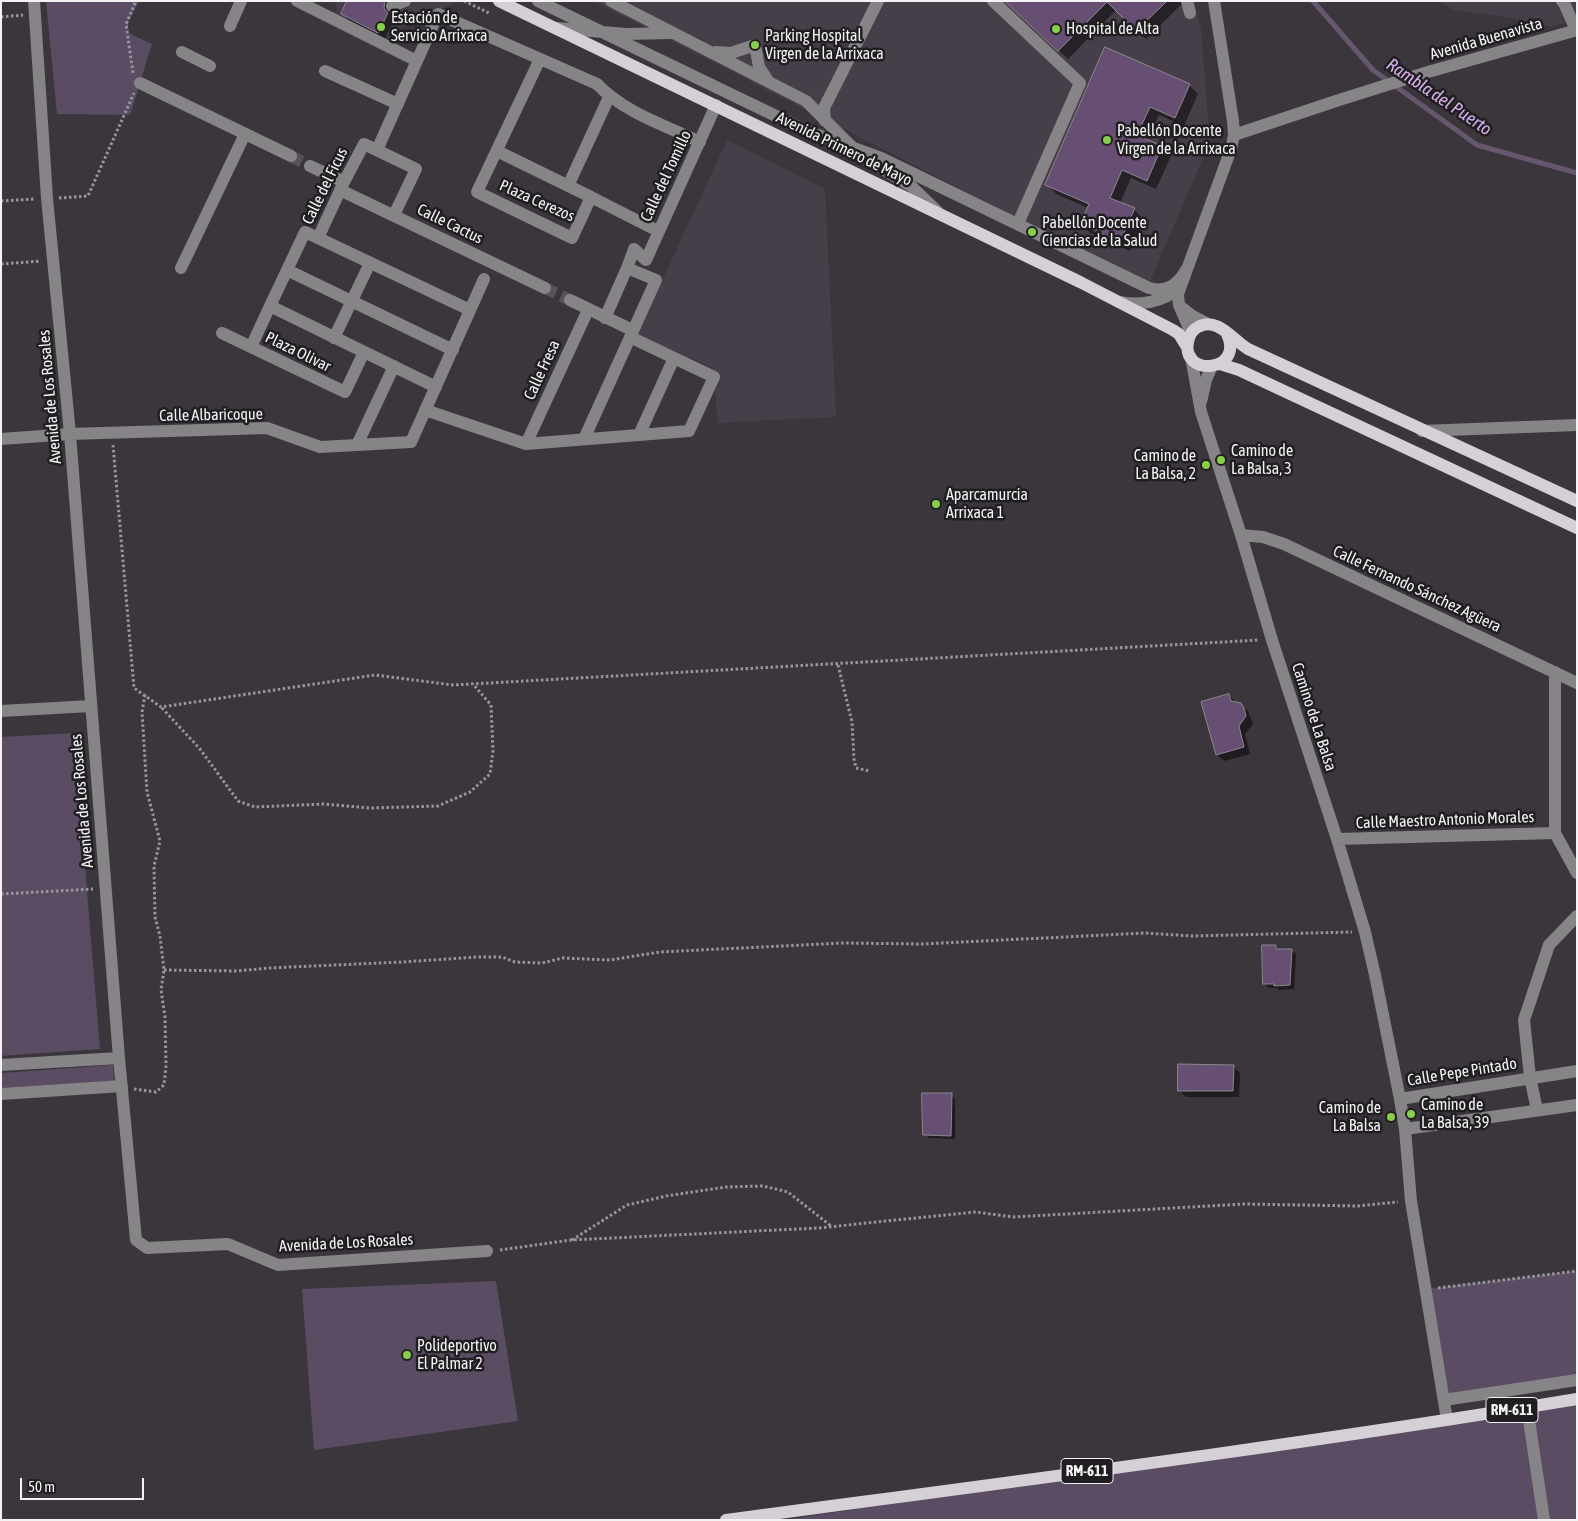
<!DOCTYPE html>
<html>
<head>
<meta charset="utf-8">
<style>
	body { margin:0 }
	#map { position:relative; width:1578px; height:1521px; overflow:hidden; background:#3a363c; font-family:"Asap Condensed",sans-serif }
	canvas { display:block }
	.frame { position:absolute; inset:0; border:2px solid #f4f2f5; pointer-events:none }
	.scale { position:absolute; left:20px; top:1478px; width:124px; height:22px; box-sizing:border-box; border:2px solid #f4f2f5; border-top:0; padding-left:6px; font-size:15px; line-height:18px; white-space:nowrap; color:#f4f2f5; -webkit-text-stroke:4px #201e21; paint-order:stroke }
</style>
</head>
<body>
<div id="map">
<canvas width="1578" height="1521"></canvas>
<div class="frame"></div>
<div class="scale">50 m</div>
</div>
<script>
const g = document.querySelector('canvas').getContext('2d');
g.lineJoin = 'round';
function fill(path, color) {
  g.fillStyle = color;
  g.fill(path, 'evenodd');
}
function stroke(path, color, width, dash) {
  g.strokeStyle = color;
  g.lineWidth = width;
  g.lineCap = dash ? 'butt' : 'round';
  g.setLineDash(dash || []);
  g.stroke(path);
}
function write(font, color, halo, rows, align = 'center') {
  g.font = font + ' "Asap Condensed",sans-serif';
  g.lineWidth = 5;
  g.setLineDash([]);
  g.textBaseline = 'middle';
  g.strokeStyle = halo;
  g.fillStyle = color;
  for (const [text, x, y, turn = 0] of rows) {
    g.save();
    g.translate(x, y);
    g.rotate((+turn || 0) * Math.PI / 180);
    g.textAlign = isNaN(turn) ? turn : align;
    if (halo) g.strokeText(text, 0, 0);
    g.fillText(text, 0, 0);
    g.restore();
  }
}
fill(new Path2D(`
	M335 1H455L457 2 382 37 337 18Z
	M593 1H1194L1201 30 1210 142 1150 281 1020 219Z
	M1437 1H1577V19L1551 27 1508 17 1453 10Z
	M727 140 825 189 836 417 718 423 713 368 637 335Z`), '#463f4a');
fill(new Path2D(`
	M46 1H139L128 23 129 33 152 44 130 115 57 114Z
	M74 733 100 1049 1 1056V737Z
	M113 1065 114 1081 1 1088V1073Z
	M1577 1271V1380L1444 1400 1426 1289Z
	M496 1281 518 1421 314 1450 302 1289Z
	M1577 1399V1520H784L1527 1407Z`), '#5a4c62');
fill(new Path2D(`
	M348 1H403L392 8 390 16 394 21 385 38 349 20 342 14Z
	M1007 1H1183V3L1146 39 1116 10 1068 59Z
	M1106 48 1189 85 1198 94 1184 126 1159 115 1147 141 1161 147 1171 156 1156 189 1131 178 1120 203 1134 209 1143 219 1130 251 1090 233 1081 224 1088 208 1056 194 1047 184Z
	M1229 695 1236 703 1241 704 1248 711 1253 724 1245 734 1250 754 1224 761 1217 755Z
	M1276 946 1280 950H1291L1296 954 1294 989 1279 990 1277 988H1269L1265 984Z
	M1233 1066 1240 1073 1239 1097H1186L1179 1090Z
	M951 1094 955 1099V1139L929 1138 924 1134Z`), '#0007');
stroke(new Path2D(`
	M1313 1 1373 70 1477 145 1577 173`), '#67576e', 5);
const building = new Path2D(`
	M347 1H385L384 8 388 13 378 33 341 14Z
	M1005 1H1167L1136 31 1107 2 1058 51Z
	M1105 47 1190 84 1175 118 1150 107 1137 135 1162 146 1147 181 1122 170 1110 198 1135 208 1120 242 1080 224 1089 204 1045 185Z
	M1229 694 1231 701 1241 703 1244 708 1246 716 1239 726 1244 747 1216 755 1201 702Z
	M1262 945H1276V949H1292L1290 985 1274 986V984H1263Z
	M1178 1064 1234 1065 1233 1091H1178Z
	M922 1093H952L951 1136 923 1135Z`);
fill(building, '#674f73');
stroke(building, '#8c888e', 1);
stroke(new Path2D(`
	M291 156 310 166
	M545 288 570 300`), '#565258', 12, [12, 6]);
stroke(new Path2D(`
	M464 1 491 14
	M1 17 23 15
	M133 73 126 24 136 1
	M59 198 88 196 134 93
	M1 201 34 199
	M1 264 41 261
	M113 445 134 688 161 707 375 675 453 685 1259 640
	M838 665 852 722 854 759 856 768 869 771
	M162 708 200 749 238 801 255 807 324 804 370 808 438 806 470 792 490 774 493 751 491 705 473 684
	M1 894 93 889
	M164 970 237 971 269 968 402 962 477 957H502L515 962 542 963 563 958 610 960 660 952 843 943 923 944 1144 933 1193 936 1352 932
	M134 1089 156 1092 164 1085 166 1066 165 1017 161 990 164 970 160 936 155 917 154 866 160 841 147 792 142 712 145 695
	M572 1240 627 1205 666 1196 726 1187 763 1186 788 1192 831 1226
	M500 1250 571 1240 818 1228 976 1212 1013 1217 1244 1204 1358 1206 1398 1202
	M1438 1288 1577 1271`), '#99969b', 3, [2.5, 2.5]);
stroke(new Path2D(`
	M34 1 47 198 70 434 119 1058 136 1240 147 1248 228 1244 278 1265 487 1251
	M297 1 417 61
	M538 1 807 131 881 158 1149 288C1167 293 1178 284 1186 270
	M611 1 806 101 851 146 868 160 911 186 938 212
	M993 1 1080 83 1020 219
	M1187 1 1190 13
	M1562 1 1565 5 1576 30
	M392 6 405 1
	M230 26 241 1
	M557 28 626 34 671 33
	M182 52 210 66
	M716 52 731 53 755 45 759 67 767 79
	M325 71 398 104
	M140 83 291 156
	M825 121 824 108 878 1
	M1234 135 1339 100 1428 72 1577 30
	M377 150 438 14 597 84C625 113 664 125 700 142
	M497 151 591 197 572 238 477 192 540 59
	M310 166 344 182
	M568 186 609 97
	M340 190 545 288
	M591 197 658 231
	M318 238 470 310
	M181 268 245 134
	M287 270 453 350
	M570 300 632 330
	M1119 302C1139 306 1163 302 1178 289
	M270 306 305 232 318 238 344 182 364 144 416 169 394 215
	M1181 307 1191 315 1208 324
	M605 318 627 268
	M222 333 251 347
	M1191 333 1179 305 1178 294 1231 149 1234 135 1233 121 1214 1
	M334 338 370 263
	M364 352 345 392 251 347 270 306 436 387
	M1191 357 1201 412 1241 535 1272 640 1337 839 1365 932 1375 975 1400 1099 1405 1129 1411 1201 1447 1420
	M1201 402 1206 380 1212 366
	M425 410 526 444 689 431 714 377 630 337
	M1422 431 1577 425
	M639 435 674 358
	M1 439 70 434 267 428 320 447 411 442 484 279
	M584 439 656 280 627 268 634 249 646 260 716 105
	M526 444 588 310
	M357 445 394 366
	M1241 535 1263 537 1284 544 1577 683
	M1555 672V833L1577 873
	M1 711 91 706
	M1337 839 1555 833
	M1 1065 119 1058
	M1 1094 122 1086
	M1400 1099 1577 1071
	M1537 1110 1530 1077 1524 1020 1549 945 1577 916
	M1405 1129 1577 1105
	M1444 1400 1577 1380
	M1527 1407 1544 1520`), '#868487', 12);
stroke(new Path2D(`
	M499 1 1080 282 1173 330 1179 334 1187 347
	M1227 334C1245 372 1181 378 1188 342 1189 336 1192 330 1198 327 1217 316 1233 340 1248 349L1577 501
	M1220 364 1239 370 1577 528
	M726 1520C1010 1482 1294 1446 1577 1399`), '#d4d0d6', 12);
for (const [x, y, r, color] of [
	[381,27,5,"#86cf4b"],
	[1056,29,5,"#86cf4b"],
	[755,45,5,"#86cf4b"],
	[1107,140,5,"#86cf4b"],
	[1032,232,5,"#86cf4b"],
	[1221,460,5,"#86cf4b"],
	[1206,465,5,"#86cf4b"],
	[936,504,5,"#86cf4b"],
	[1411,1114,5,"#86cf4b"],
	[1391,1117,5,"#86cf4b"],
	[407,1355,5,"#86cf4b"]
]) {
  const dot = new Path2D();
  dot.arc(x, y, r, 0, 2 * Math.PI);
  g.fillStyle = color;
  g.fill(dot);
  stroke(dot, '#201e21', 2);
}
for (const [x, y, w] of [
	[1512,1410,52],
	[1087,1471,52]
]) {
  const box = new Path2D();
  box.roundRect(x - w / 2, y - 12.5, w, 25, 4);
  g.fillStyle = '#201e21';
  g.fill(box);
  stroke(box, '#f4f2f5', 1);
}
write('bold 15px', '#f4f2f5', null, [
	["RM-611",1512,1410],
	["RM-611",1087,1471]
]);
write('16px', '#f4f2f5', '#201e21', [
	["Estación de",391,18],
	["Servicio Arrixaca",391,36],
	["Hospital de Alta",1066,29],
	["Parking Hospital",765,36],
	["Virgen de la Arrixaca",765,54],
	["Pabellón Docente",1117,131],
	["Virgen de la Arrixaca",1117,149],
	["Pabellón Docente",1042,223],
	["Ciencias de la Salud",1042,241],
	["Camino de",1231,451],
	["La Balsa, 3",1231,469],
	["Camino de",1196,456,"right"],
	["La Balsa, 2",1196,474,"right"],
	["Aparcamurcia",946,495],
	["Arrixaca 1",946,513],
	["Camino de",1421,1105],
	["La Balsa, 39",1421,1123],
	["Camino de",1381,1108,"right"],
	["La Balsa",1381,1126,"right"],
	["Polideportivo",417,1346],
	["El Palmar 2",417,1364]
], 'left');
write('16px', '#f4f2f5', '#201e21', [
	["Avenida Buenavista",1486,39,-16],
	["Avenida Primero de Mayo",844,149,26],
	["Calle del Tomillo",666,176,-65],
	["Calle del Ficus",325,186,-64],
	["Plaza Cerezos",537,201,24],
	["Calle Cactus",450,224,26],
	["Plaza Olivar",298,352,26],
	["Calle Fresa",542,370,-65],
	["Avenida de Los Rosales",50,397,-95],
	["Calle Albaricoque",211,415,-1],
	["Calle Fernando Sánchez Agüera",1417,589,25],
	["Camino de La Balsa",1314,717,72],
	["Avenida de Los Rosales",82,801,-95],
	["Calle Maestro Antonio Morales",1445,820,-2],
	["Calle Pepe Pintado",1462,1072,-9],
	["Avenida de Los Rosales",346,1243,-3]
]);
write('italic 18px', '#d6aeec', '#201e21', [
	["Rambla del Puerto",1439,97,34]
]);
</script>
</body>
</html>
